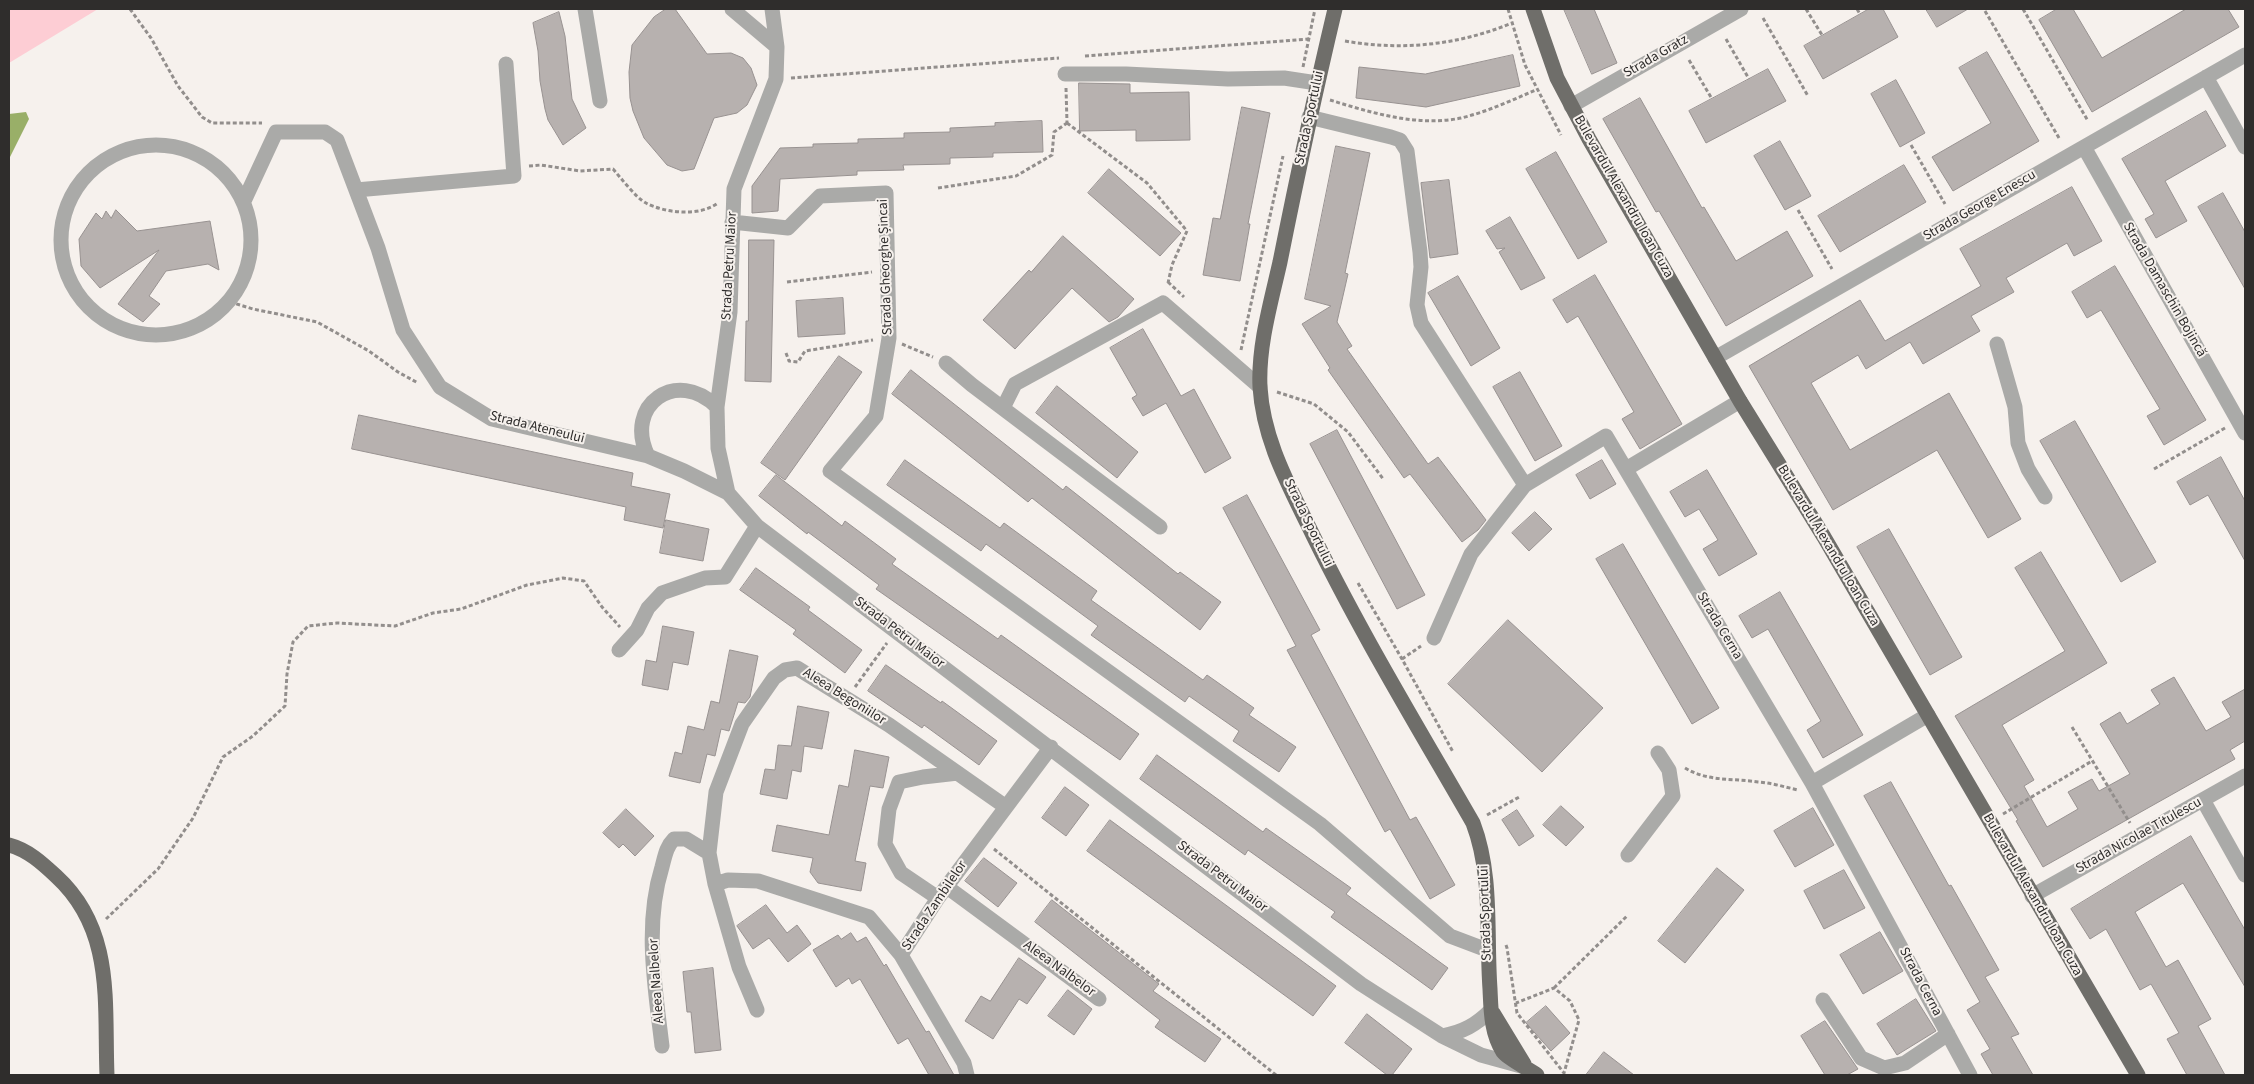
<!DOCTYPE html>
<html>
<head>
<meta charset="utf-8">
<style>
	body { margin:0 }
	#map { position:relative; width:2254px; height:1084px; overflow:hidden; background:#f6f1ed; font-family:"Source Sans 3",sans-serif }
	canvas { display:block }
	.frame { position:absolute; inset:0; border:10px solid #2f2d2c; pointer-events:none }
</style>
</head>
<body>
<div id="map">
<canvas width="2254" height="1084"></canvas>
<div class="frame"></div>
</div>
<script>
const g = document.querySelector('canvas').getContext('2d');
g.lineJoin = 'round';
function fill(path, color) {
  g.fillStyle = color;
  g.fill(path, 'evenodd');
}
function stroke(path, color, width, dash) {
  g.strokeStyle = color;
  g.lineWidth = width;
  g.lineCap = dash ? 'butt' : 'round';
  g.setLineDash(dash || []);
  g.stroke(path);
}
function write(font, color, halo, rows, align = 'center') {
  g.font = font + ' "Source Sans 3",sans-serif';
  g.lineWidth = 4;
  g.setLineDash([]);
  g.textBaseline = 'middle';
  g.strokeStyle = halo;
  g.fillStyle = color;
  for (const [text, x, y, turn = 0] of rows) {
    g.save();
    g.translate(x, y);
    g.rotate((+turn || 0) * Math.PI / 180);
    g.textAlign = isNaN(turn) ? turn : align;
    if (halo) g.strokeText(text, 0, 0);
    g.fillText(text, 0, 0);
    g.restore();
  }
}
fill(new Path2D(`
	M9 9H98L9 63Z`), '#fdcdd4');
fill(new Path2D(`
	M26 112 29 119 9 159V114Z`), '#99af68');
const building = new Path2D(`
	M666 9H675L707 54 731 53 743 58 751 68 757 85 747 105 737 113 714 118 694 169 682 171 667 165 644 138 633 111 630 98 629 72 632 45 654 17Z
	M1564 9H1594L1617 63 1592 74Z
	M1869 9H1883L1898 37 1823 79 1804 46Z
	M1926 9H1968L1937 27Z
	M2057 9H2073L2102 58 2186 9H2228L2239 27 2092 112 2039 20Z
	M559 12 565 36 572 99 586 128 563 145 548 120 545 109 540 81 538 51 533 23Z
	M1987 52 2039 141 1953 191 1932 157 1991 123 1959 68Z
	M1513 55 1520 86 1426 107 1356 98 1359 67 1425 74Z
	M1768 69 1786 101 1706 143 1689 111Z
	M1896 80 1925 133 1900 147 1871 94Z
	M1079 83 1130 84V93L1189 92 1190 140 1136 141V130L1080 131Z
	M1640 98 1702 208 1704 207 1736 261 1787 231 1813 276 1726 326 1659 211 1656 212 1603 119Z
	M1242 107 1270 113 1248 224H1250L1240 281 1203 275 1213 218 1220 219Z
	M2206 111 2226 146 2165 181 2187 221 2156 238 2145 219 2154 214 2122 159Z
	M1042 121 1043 152 993 153V157L950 158V164L903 165 904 170 857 171V175L780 179 778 211 752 213V186L780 148 813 147V144L858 143V139L904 138V133L950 132V128L995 126V123Z
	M1780 141 1811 196 1785 210 1754 156Z
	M1336 146 1370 153 1345 273 1348 274 1337 322 1352 346 1347 349 1428 464 1438 457 1486 520 1478 530 1462 542 1410 474 1404 478 1328 370 1330 368 1302 324 1331 306 1305 299Z
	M1556 152 1607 242 1578 259 1526 169Z
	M1904 165 1926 202 1840 252 1818 216Z
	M1109 169 1181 233 1160 256 1088 193Z
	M1449 180 1458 254 1430 258 1421 183Z
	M2072 187 2102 241 2074 256 2067 243 2006 278 2014 292 1971 316 1980 331 1923 364 1910 342 1866 369 1858 355 1811 383 1850 450 1949 393 2021 519 1988 538 1937 450 1833 510 1749 366 1860 300 1885 341 1981 286 1960 249Z
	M2223 193 2245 232V289L2198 207Z
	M116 210 137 231 210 221 219 270 208 264 166 271 149 296 160 304 143 322 118 304 159 250 100 288 81 266 79 239 96 213 102 219 106 211 111 218Z
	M1510 217 1545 278 1521 290 1499 252 1505 248 1497 249 1486 231Z
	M1063 236 1134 299 1118 317 1109 322 1072 288 1015 349 983 320 1029 270 1031 272Z
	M749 240H774L771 382 745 381 746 321H748Z
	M2115 266 2206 420 2164 445 2147 416 2160 409 2101 310 2087 318 2072 292Z
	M1595 275 1682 424 1640 449 1622 419 1634 412 1578 316 1567 323 1553 300Z
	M1458 276 1500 348 1471 366 1428 293Z
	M843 298 845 334 798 337 796 301Z
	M1143 329 1181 396 1194 389 1231 458 1205 473 1166 403 1143 416 1132 398 1137 395 1110 348Z
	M839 356 862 372 785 480 761 463Z
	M911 370 1063 490 1066 486 1178 574 1180 572 1221 602 1200 630 1032 498 1028 502 892 394Z
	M1520 372 1562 446 1535 461 1493 387Z
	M1057 386 1138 452 1117 478 1036 413Z
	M359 415 633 473 631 486 670 494 663 528 624 520 626 507 352 449Z
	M2075 421 2156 562 2121 582 2040 441Z
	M1337 430 1425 595 1397 609 1310 444Z
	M2221 457 2245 501V561L2208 495 2190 505 2177 482Z
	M905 460 1000 528 1004 523 1097 591 1091 600 1203 680 1207 675 1254 708 1249 715 1296 747 1279 772 1233 741 1239 731 1189 696 1185 702 1091 635 1098 626 986 544 981 551 887 485Z
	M1602 460 1616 484 1590 499 1576 475Z
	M1707 470 1757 554 1719 576 1703 549 1718 540 1699 509 1685 517 1670 492Z
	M776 475 842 526 845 521 896 559 892 564 998 639 1001 635 1139 734 1120 760 876 589 879 585 808 532 807 534 759 496Z
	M1247 495 1320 630 1311 635 1410 820 1416 817 1455 885 1430 899 1390 829 1385 832 1287 650 1296 646 1223 508Z
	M1535 512 1552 529 1529 551 1512 533Z
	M666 520 709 529 703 561 660 553Z
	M1889 529 1962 657 1930 675 1857 547Z
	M1623 544 1719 708 1692 724 1596 559Z
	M2041 552 2107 663 2002 725 2034 780 2024 786 2047 827 2078 809 2068 792 2092 779 2099 791 2130 774 2100 724 2120 712 2127 724 2160 704 2151 690 2174 677 2206 731 2231 717 2222 702 2245 689V741L2230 750 2235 759 2043 867 2016 821 2018 820 1955 716 2065 651 2015 568Z
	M756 568 810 607 808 610 862 650 845 673 793 634 796 630 740 590Z
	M1780 592 1863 735 1823 758 1807 730 1821 721 1768 629 1752 638 1739 616Z
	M1508 620 1603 708 1542 772 1448 684Z
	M663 626 694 632 688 665 673 662 668 690 642 685 646 660 656 662Z
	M730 650 758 656 750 697 745 703 738 702 729 731 721 729 715 756 707 754 700 783 669 776 675 752 682 754 688 726 704 730 711 701 719 703Z
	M886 665 941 703 942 701 997 741 979 765 924 725 922 728 868 691Z
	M798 706 829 712 822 749 804 746 801 772 792 770 787 799 760 794 765 769 775 770 778 745 791 746Z
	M855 750 889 757 883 788 870 786 855 861 866 863 861 891 818 883 810 872 813 858 772 851 777 825 829 835 839 785 848 787Z
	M1157 755 1263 832 1266 828 1351 888 1346 894 1448 968 1432 990 1331 917 1335 912 1248 850 1245 855 1140 779Z
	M1891 782 1949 886 1951 885 1999 970 1985 977 2019 1034 2011 1037 2033 1075H1993L1981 1054 1990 1049 1967 1010 1980 1002 1864 796Z
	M1065 787 1089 805 1066 836 1042 818Z
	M1561 806 1584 827 1566 846 1543 825Z
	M1813 808 1834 845 1795 867 1774 831Z
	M626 809 654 836 635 856 623 844 619 848 603 833Z
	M1517 810 1534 836 1519 846 1502 820Z
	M1110 820 1336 986 1313 1016 1087 851Z
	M2191 836 2245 930V987L2183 883 2135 912 2166 967 2178 960 2211 1019 2198 1026 2225 1075H2187L2167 1039 2179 1033 2151 984 2140 990 2106 929 2090 939 2071 909Z
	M984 858 1017 883 998 907 965 881Z
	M1717 868 1744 890 1685 963 1658 941Z
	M1844 870 1865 908 1824 929 1804 891Z
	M1052 900 1159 984 1153 991 1221 1039 1205 1062 1155 1027 1160 1020 1035 922Z
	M766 905 787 933 797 925 811 944 788 962 769 938 753 949 737 926Z
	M1880 932 1903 971 1863 994 1840 955Z
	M851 933 857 942 866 937 884 966 886 964 926 1032 929 1031 954 1075H929L908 1038 898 1044 860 979 852 984 849 978 836 987 813 950 838 935 841 939Z
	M1019 958 1046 977 1027 1004 1019 999 993 1039 965 1021 981 996 990 1001Z
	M713 968 721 1050 695 1053 691 1012H687L683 972Z
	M1068 990 1092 1009 1074 1035 1048 1016Z
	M1916 999 1936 1031 1897 1055 1877 1024Z
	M1546 1006 1570 1033 1551 1051 1526 1023Z
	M1367 1014 1412 1049 1392 1075H1387L1345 1043Z
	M1825 1021 1858 1069 1847 1075H1825L1801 1036Z
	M1604 1052 1634 1075H1586Z`);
fill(building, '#b7b1af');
stroke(building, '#989291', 1);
stroke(new Path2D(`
	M130 9 151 38 178 86 202 117 212 123H262
	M1508 9 1525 65 1561 135
	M1806 9 1822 35
	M1857 9 1860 14
	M2023 9 2088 121
	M1985 11 2059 138
	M1763 18 1808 96
	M1726 39 1749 79
	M1345 41C1402 51 1459 45 1512 23
	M1085 56 1309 39
	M1689 60 1712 99
	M1303 67 1315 9
	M791 78 1059 58
	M1066 88 1067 123
	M1330 100C1372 113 1418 127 1461 118 1487 112 1512 100 1536 90
	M1067 123 1147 183 1187 231 1172 265 1168 283
	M1911 145 1945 204
	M529 166 541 165 580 171 613 169C621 178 636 198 646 203 665 213 699 217 718 203
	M938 188 1016 176 1052 155 1054 132 1067 123
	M1798 210 1832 269
	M787 282 872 272
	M1168 282 1184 297
	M230 302 253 309 317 322 369 351 398 372 418 383
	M902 344 933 357
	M1241 350 1283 156
	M786 353 789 361 798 362 805 351 873 340
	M1277 392 1314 404 1348 432 1384 480
	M2154 469 2225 428
	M1358 583 1402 659 1453 752
	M1402 659 1421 646
	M855 687 887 643
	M2072 727 2130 823
	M1685 768C1708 782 1733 778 1758 782 1772 783 1785 787 1798 790
	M2003 814 2092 761
	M1487 815 1521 796
	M994 849 1276 1075
	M106 919 158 869 193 818 223 757 253 736 285 706 287 674 293 642 308 626 337 623 395 626 433 613 461 609 527 585 563 578 584 581 602 607 620 627
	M1506 945 1507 948 1517 1013 1564 1073 1579 1020 1570 1001 1554 988 1516 1003
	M1554 988 1628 915`), '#928e8c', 3, [4, 2.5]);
stroke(new Path2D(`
	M585 9 600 101
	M732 9 777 47
	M772 9 777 47 776 79 734 189 730 312 717 407 718 448 728 493 757 526 1361 984 1442 1036 1481 1055 1521 1066
	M1065 74H1126L1228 79 1284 78 1317 83
	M2206 77 2245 147
	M1571 106 1741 9
	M1309 117 1391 137 1400 140 1407 151 1420 252 1421 267 1417 305 1421 323 1525 485
	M61 240a95 95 0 1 1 190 0a95 95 0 1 1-190 0Z
	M2084 147 2245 433
	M356 190 514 176 506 64
	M244 201 276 132H325L337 140 378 248 403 330 440 387 492 419 648 456 684 471 728 493
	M732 222 788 228 820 196 886 193 889 338 876 416 830 471 1320 824 1450 936 1487 950
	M1997 344 2015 407 2018 443 2028 469 2045 497
	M1715 358 2245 55
	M946 363 972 385 1160 527
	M1003 408 1015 384 1163 303 1260 387
	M648 456C623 405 677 367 717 407
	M1626 469 1740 401
	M1434 638 1471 554 1525 485 1606 436 1812 783 1970 1075
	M619 650 637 630 648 608 662 593 705 578 725 577 757 526
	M1812 783 1928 715
	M2203 800 2245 875
	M1628 855 1673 796 1669 770 1658 753
	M715 884 728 880 758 881 869 917 901 955
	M947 887 1099 999
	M2032 896 2245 776
	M938 898 901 873 885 844 889 809 899 782 923 777 958 773
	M1823 1000 1861 1058 1884 1068 1905 1063 1948 1034
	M757 1010 739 967 715 884 709 853 716 792 742 724 774 678 785 670 797 668 889 725 1006 807
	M1442 1036C1463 1032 1476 1025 1491 1010
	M662 1046C655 987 644 925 662 867 665 856 666 847 674 839H686L709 853
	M967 1075 964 1063 901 955 938 898 1051 747`), '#aaaaa8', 15);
stroke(new Path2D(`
	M1335 9C1315 93 1297 177 1280 262 1271 302 1258 346 1260 387 1263 437 1286 480 1307 523 1357 627 1416 724 1473 823 1493 875 1486 934 1490 989 1491 1011 1491 1033 1503 1052 1508 1059 1529 1069 1537 1075
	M1533 9 1557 78 1589 139 1740 401 1824 537 2138 1075
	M9 845C28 850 42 863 56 876 115 930 104 1003 107 1075
	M1493 1013 1524 1064`), '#6f6e6a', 15);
write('14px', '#2f2d2c', '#f6f1ed', [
	["Strada Gratz",1656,57,-30],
	["Strada Sportului",1310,118,-78],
	["Bulevardul Alexandru Ioan Cuza",1623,197,60],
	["Strada George Enescu",1980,206,-30],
	["Strada Petru Maior",730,266,-87],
	["Strada Gheorghe Șincai",886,267,-92],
	["Strada Damaschin Bojincă",2164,290,60],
	["Strada Ateneului",537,428,14],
	["Strada Sportului",1308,523,64],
	["Bulevardul Alexandru Ioan Cuza",1828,546,59],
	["Strada Cerna",1719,626,59],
	["Strada Petru Maior",899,633,37],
	["Aleea Begoniilor",844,697,32],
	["Strada Nicolae Titulescu",2139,836,-29],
	["Strada Petru Maior",1222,877,37],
	["Bulevardul Alexandru Ioan Cuza",2032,895,60],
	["Strada Zambilelor",935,906,-56],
	["Strada Sportului",1486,913,-92],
	["Aleea Nalbelor",1059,969,36],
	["Aleea Nalbelor",657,981,-94],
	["Strada Cerna",1920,982,62]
]);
</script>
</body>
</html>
